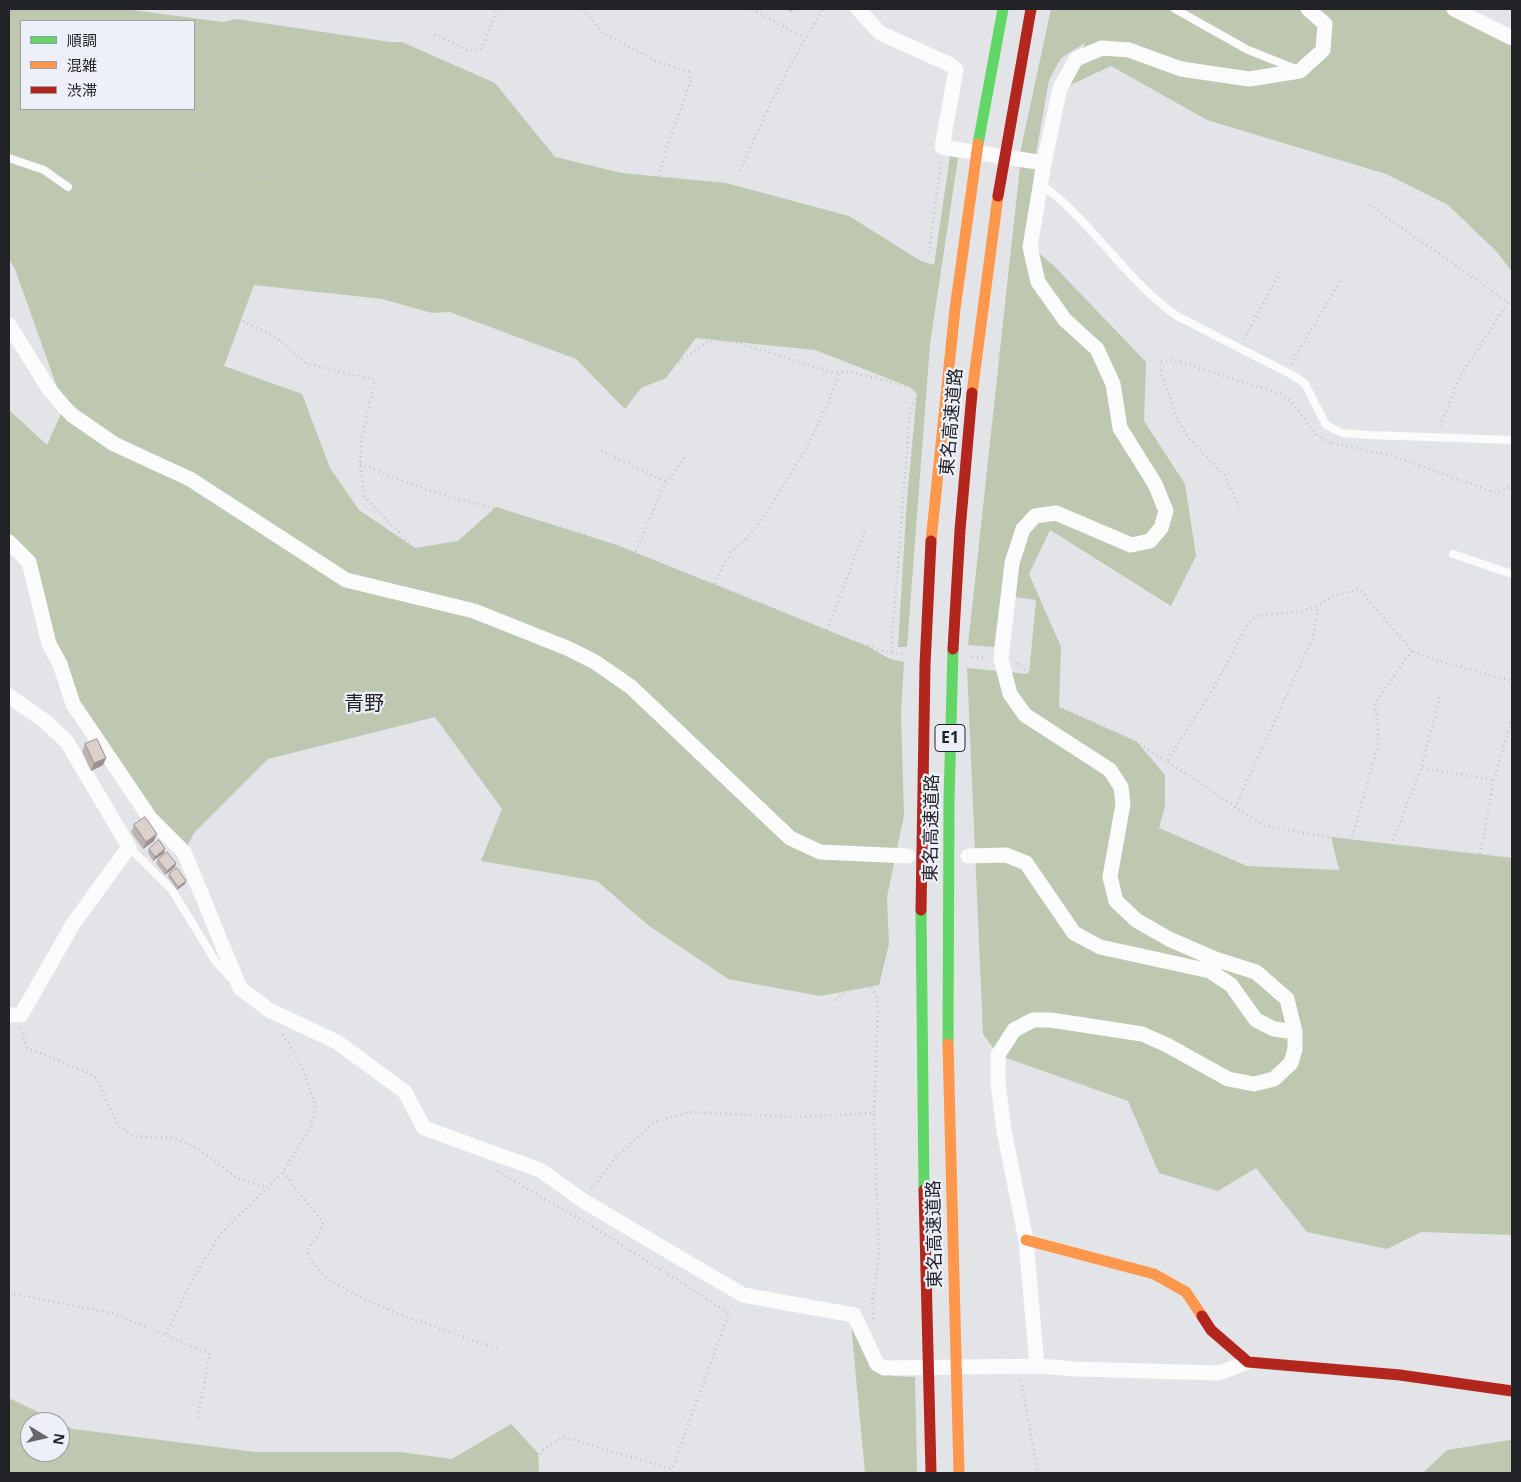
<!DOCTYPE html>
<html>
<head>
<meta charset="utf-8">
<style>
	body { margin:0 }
	#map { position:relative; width:1521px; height:1482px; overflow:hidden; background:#e2e4e8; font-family:"Open Sans","Noto Sans JP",sans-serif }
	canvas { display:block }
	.frame { position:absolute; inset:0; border:10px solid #222326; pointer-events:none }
	.legend { position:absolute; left:20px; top:20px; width:175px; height:90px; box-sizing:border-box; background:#edf0f8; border:1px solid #9c9ea4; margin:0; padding:6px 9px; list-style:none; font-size:15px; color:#222326 }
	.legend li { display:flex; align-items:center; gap:10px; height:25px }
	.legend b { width:25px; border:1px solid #9c9ea4 }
	.north { position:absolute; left:20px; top:1412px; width:50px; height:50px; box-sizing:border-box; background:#edf0f8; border:1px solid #9c9ea4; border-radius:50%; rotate:99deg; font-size:14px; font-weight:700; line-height:20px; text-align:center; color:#222326 }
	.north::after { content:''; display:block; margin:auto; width:18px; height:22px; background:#65676a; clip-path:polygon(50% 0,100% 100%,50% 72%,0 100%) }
</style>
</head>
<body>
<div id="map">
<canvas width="1521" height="1482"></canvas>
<div class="frame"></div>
<ul class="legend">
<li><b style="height:6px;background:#63d668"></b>順調</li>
<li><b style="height:6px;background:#ff974d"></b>混雑</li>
<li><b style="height:6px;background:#b3261e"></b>渋滞</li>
</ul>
<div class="north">N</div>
</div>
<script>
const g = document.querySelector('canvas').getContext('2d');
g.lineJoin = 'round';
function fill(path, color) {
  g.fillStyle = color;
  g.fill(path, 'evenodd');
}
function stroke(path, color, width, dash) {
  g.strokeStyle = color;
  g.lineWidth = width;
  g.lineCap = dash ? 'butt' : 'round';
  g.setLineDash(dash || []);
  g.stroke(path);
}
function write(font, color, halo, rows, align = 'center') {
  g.font = font + ' "Open Sans","Noto Sans JP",sans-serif';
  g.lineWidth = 4.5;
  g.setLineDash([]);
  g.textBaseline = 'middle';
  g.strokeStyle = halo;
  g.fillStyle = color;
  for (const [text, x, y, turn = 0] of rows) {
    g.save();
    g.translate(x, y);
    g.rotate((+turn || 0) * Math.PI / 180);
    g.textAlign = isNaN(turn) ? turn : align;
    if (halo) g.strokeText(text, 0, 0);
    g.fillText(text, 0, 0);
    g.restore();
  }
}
fill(new Path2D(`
	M9 9H124L223 22 236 19 390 42H402L495 83 555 157 622 173 726 183 849 216 921 261 934 265 950 156 958 158 930 344 907 647H898L907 499 917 393 910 387 815 350 696 338 666 378 641 388 625 409 576 359 450 312 432 313 382 299 254 285 224 366 302 394 330 468 359 510 415 548 458 541 496 507 617 545 869 647 890 659 904 662 901 713 904 815 887 897 889 944 879 985 820 996 728 979 648 925 597 881 481 861 502 809 435 717 268 759 194 833 184 852 78 719 29 562 9 542V410L47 445 64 407 15 269 9 259ZM21 21H194V109H21Z
	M1051 9H1460L1512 38V272L1497 252 1448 205 1386 174 1207 120 1111 66 1068 86 1085 43 1061 58 1049 80 1036 154 1020 153Z
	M1020 166 1035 169 1025 241 1053 265 1146 362 1144 421 1185 484 1196 556 1171 606 1050 530 1029 574 1061 647 1059 707 1137 742 1165 775V806L1159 828 1247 866 1339 870 1331 837 1512 858V1235L1421 1232 1387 1249 1307 1232 1256 1168 1218 1191 1159 1173 1128 1101 998 1055 983 1034 967 668 1029 674 1036 600 1001 595 994 647 968 645Z
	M851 1324 893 1376 915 1377 917 1473H865Z
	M9 1398 58 1422H30V1452H60V1423L73 1429 256 1452H400L452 1459 511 1424 538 1453 539 1473H9Z
	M1510 1440 1512 1442V1473H1423L1447 1450Z`), '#bec8b0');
stroke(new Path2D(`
	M583 9 603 33 656 61 689 72 691 81 668 143 658 180
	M752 9 805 38
	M9 34 21 39
	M435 34 469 51 480 50 485 42 497 9
	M201 96 196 129 199 141 233 157
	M135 109 208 157 232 168 278 180 323 200 478 217 510 230 532 250 620 279 648 286 685 289 740 301 785 307 873 334 930 344
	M272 160 295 75
	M232 168 234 157C247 164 261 157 275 161 318 171 358 187 400 199
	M740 171C764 114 791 61 823 9
	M332 176 357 96
	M78 186 163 173 272 179
	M69 197 77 217 96 238 137 271 174 293 213 307 274 336 306 363 375 380 362 437 360 464 364 496 410 544 436 586
	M1369 205 1508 302 1461 375 1440 426
	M397 208 425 123
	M929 253 941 161
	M1244 339 1281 270
	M998 354 1046 361 1059 367 1070 393 1073 453 1144 496
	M1291 364 1340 281
	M670 368 710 340 734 342 832 372H851L910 387 917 393 910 412 891 653
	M1332 443 1389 455 1497 493 1512 486
	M601 451 667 482
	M360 464 427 490 577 532 651 564 714 584 849 640 891 653 904 654
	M1240 507 1224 475 1188 437 1179 422 1161 374 1160 362 1170 359 1281 394C1303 407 1306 433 1332 444
	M634 556 663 488 686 456
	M714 584 730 553 748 537 764 517 805 451 827 406 840 372
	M827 630 866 528
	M972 657 987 658
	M1017 663 1020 664 1059 707 1137 742 1167 762 1217 682 1247 625 1256 616 1298 612 1318 606 1333 596 1359 589 1412 651 1442 662 1512 681
	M1168 762 1264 826 1351 841 1512 858
	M1422 768 1494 780
	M1235 808 1313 638 1318 606
	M1351 841 1379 741 1375 703 1412 651
	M1391 845 1421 768 1440 697
	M1480 854 1494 780 1512 718
	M21 1028 27 1048 84 1071 97 1079 117 1124 132 1136 172 1138 193 1146 239 1179 266 1187
	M497 1171 590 1225 729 1313 672 1469 564 1437 544 1448 529 1473
	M283 1172 323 1223 319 1235 307 1250C310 1263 324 1277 336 1284 386 1313 444 1329 497 1349
	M591 1189 616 1157 654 1122 690 1112 797 1117 874 1113 878 1009 876 995 870 986 849 990 834 1001
	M9 1293 116 1314 210 1354 197 1419
	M873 1319 872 1303 879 1255 874 1113
	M166 1334 191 1283 220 1234 283 1172 311 1127 316 1105 300 1063 282 1033
	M1021 1380 1038 1473
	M874 1473 877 1398 880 1380`), '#c1c2c4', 2.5, [1, 4]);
stroke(new Path2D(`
	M1175 9 1248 50 1296 69
	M9 158 44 170 68 187
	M1042 185C1093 222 1125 280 1177 316L1296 377 1305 384 1326 425 1342 433 1369 435 1512 440
	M1453 554 1512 574
	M129 847 172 890 216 962 232 979`), '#fbfbfc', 8);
stroke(new Path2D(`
	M858 9 880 33 951 65 956 70 942 147 1044 163
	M1454 9 1512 38
	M9 325 49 389 65 408 72 415 114 444 190 479 346 580 474 611 567 648 595 662 631 687 790 838 820 852 908 856
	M9 542 29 562 49 644 60 664 73 704 150 818 184 852 240 988 269 1010 337 1042 405 1092 424 1128 540 1170 585 1202 743 1295 854 1315 877 1364 884 1368 1037 1366 1076 1369 1219 1373 1248 1362
	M9 696 46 722 67 742 129 847 73 924 21 1015H9
	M968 856 1006 855 1026 863 1074 933 1100 947 1210 971 1231 985 1256 1020 1274 1029 1295 1032
	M1037 1366 1026 1240 1004 1131 998 1083V1055L1014 1030 1033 1020H1051L1142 1034 1167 1045 1228 1079 1254 1084 1274 1079 1291 1063 1295 1049V1032L1287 999 1256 972 1215 959 1169 939 1136 920 1116 901 1110 877 1123 804 1121 787 1110 770 1025 715 1010 694 1001 659 1012 563 1023 529 1035 516 1056 513 1131 545 1150 541 1161 528 1166 511 1155 484 1120 428 1113 384 1097 349 1065 320 1038 282 1030 247 1044 163 1060 88 1076 59 1102 48 1129 50 1181 69 1249 79 1300 71 1323 50 1325 24 1308 9`), '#fbfbfc', 15);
stroke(new Path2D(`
	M978 144 1003 9
	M921 910 924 1190
	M948 1044 949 801 953 649`), '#63d668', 11);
stroke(new Path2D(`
	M972 393 998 196
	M931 541 955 309 978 144
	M948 1044 959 1473
	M1026 1240 1154 1274 1186 1292 1202 1316`), '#ff974d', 11);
stroke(new Path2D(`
	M998 196 1031 9
	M953 649 960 530 972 393
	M921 910 925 665 931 541
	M924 1190 931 1473
	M1202 1316 1211 1330 1248 1362 1400 1375 1512 1391`), '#b3261e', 11);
fill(new Path2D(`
	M786 9H793L792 12Z
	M85 744 106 758 103 765 91 771 82 752Z
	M134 825 154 841 143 849 131 832Z
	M149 849 164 853 153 861 148 853Z
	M158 860 176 863 175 867 165 875 156 863Z
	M169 874 186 881 185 884 177 890 168 877Z`), '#bbb4b0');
fill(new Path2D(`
	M106 758 103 765 91 771 94 763Z
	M157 834 154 841 143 849 146 842Z
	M165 849 164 853 153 861 155 857Z
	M176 863 175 867 165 875 167 871Z
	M186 881 185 884 177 890 178 887Z`), '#999290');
const building = new Path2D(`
	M97 739 106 758 94 763 85 744Z
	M145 817 157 834 146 842 134 825Z
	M159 840 165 849 155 857 149 849Z
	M167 852 176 863 167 871 158 860Z
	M177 868 186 881 178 887 169 874Z`);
fill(building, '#dad1cd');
stroke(building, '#999290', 1);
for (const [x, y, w] of [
	[950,738,30]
]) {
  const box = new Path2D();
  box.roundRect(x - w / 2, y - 13.5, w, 27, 4);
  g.fillStyle = '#edf0f8';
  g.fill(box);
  stroke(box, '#222326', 1);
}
write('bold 16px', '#222326', null, [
	["E1",950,738]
]);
write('18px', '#222326', '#edf0f8', [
	["東名高速道路",952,422,-85],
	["東名高速道路",932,828,-89],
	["東名高速道路",935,1234,-91]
]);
write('20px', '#222326', '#edf0f8', [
	["青野",364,704]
]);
</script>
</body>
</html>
